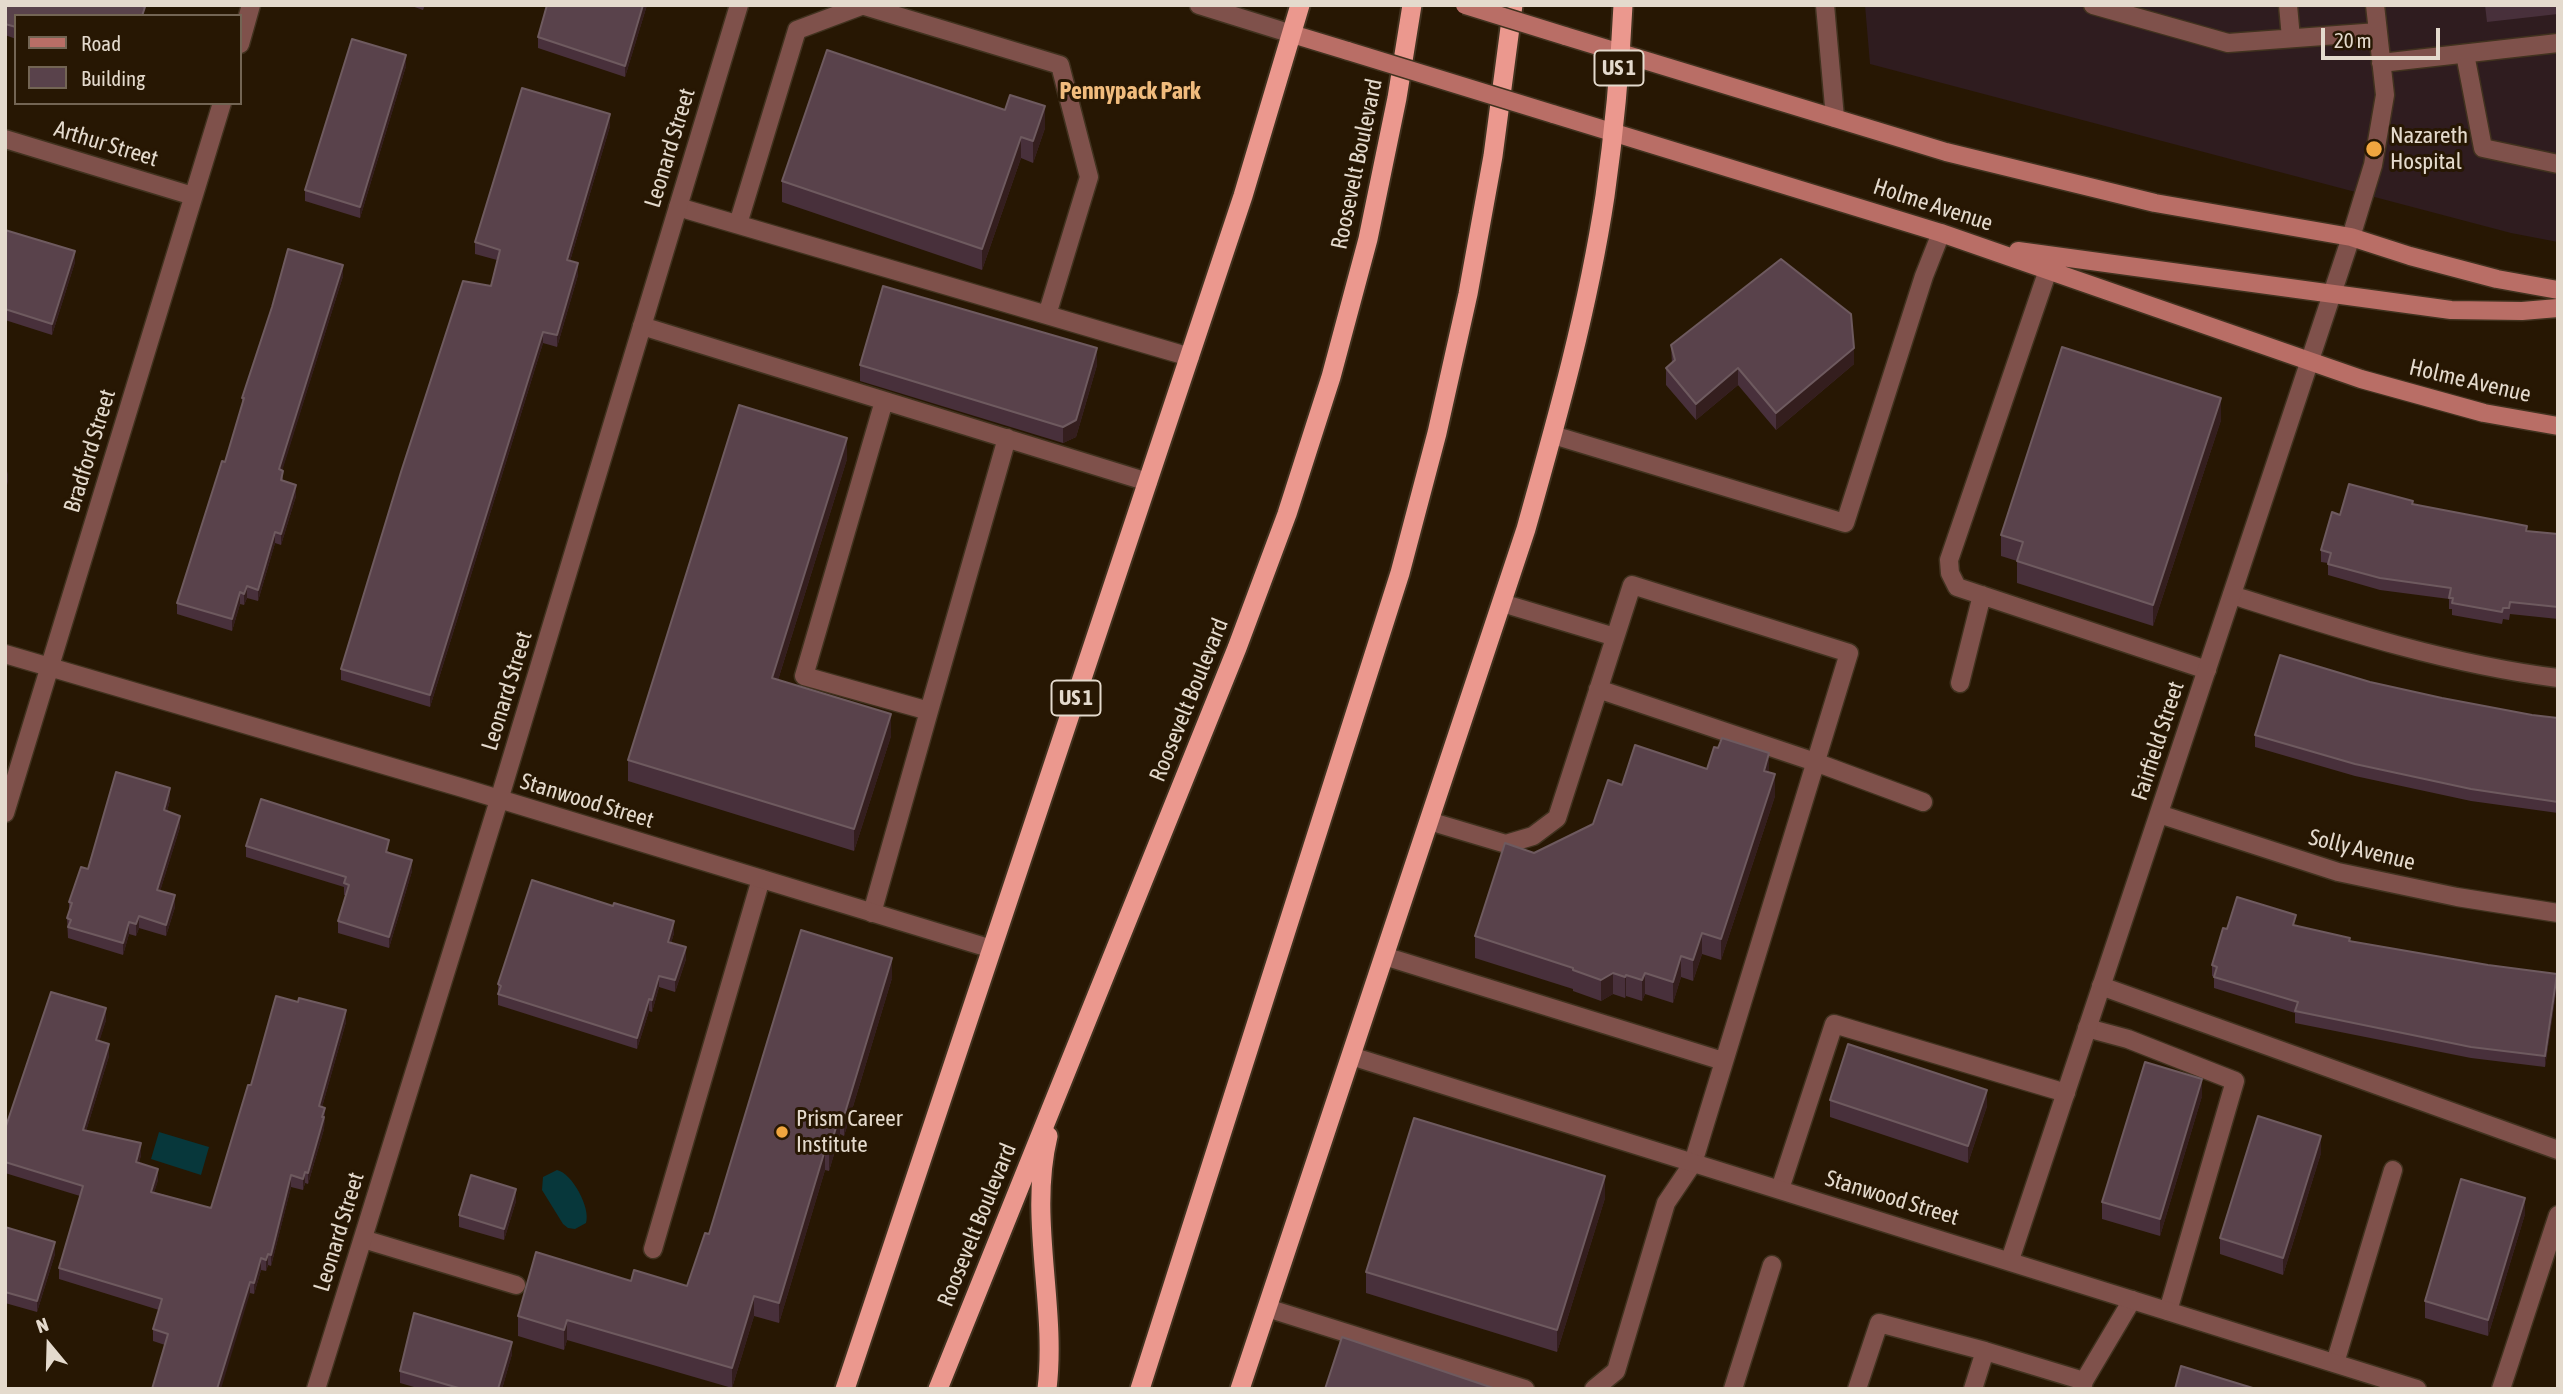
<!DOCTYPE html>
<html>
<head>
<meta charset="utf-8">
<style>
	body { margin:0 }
	#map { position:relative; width:2563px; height:1394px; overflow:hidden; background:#271703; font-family:"Asap Condensed",sans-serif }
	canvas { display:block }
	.frame { position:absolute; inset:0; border:7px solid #e4dacd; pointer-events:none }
	.legend { position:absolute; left:14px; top:14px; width:228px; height:91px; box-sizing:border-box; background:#271703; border:2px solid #736554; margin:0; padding:9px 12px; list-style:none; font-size:21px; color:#e4dacd }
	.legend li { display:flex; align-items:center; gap:14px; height:35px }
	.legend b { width:35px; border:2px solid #736554 }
	.north { position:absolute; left:14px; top:1310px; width:70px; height:70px; -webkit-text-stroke:5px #271703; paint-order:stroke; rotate:341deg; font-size:19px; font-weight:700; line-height:28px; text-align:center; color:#e4dacd }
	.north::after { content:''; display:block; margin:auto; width:24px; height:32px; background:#e4dacd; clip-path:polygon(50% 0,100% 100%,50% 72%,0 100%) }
	.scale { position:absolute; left:2321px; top:28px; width:119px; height:32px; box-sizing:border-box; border:4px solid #e4dacd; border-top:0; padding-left:9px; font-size:21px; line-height:24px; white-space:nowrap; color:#e4dacd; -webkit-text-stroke:5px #271703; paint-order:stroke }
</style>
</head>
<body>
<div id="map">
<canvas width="2563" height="1394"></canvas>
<div class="frame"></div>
<ul class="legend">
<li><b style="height:9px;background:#b96e66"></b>Road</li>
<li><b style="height:19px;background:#59424b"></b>Building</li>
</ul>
<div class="north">N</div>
<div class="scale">20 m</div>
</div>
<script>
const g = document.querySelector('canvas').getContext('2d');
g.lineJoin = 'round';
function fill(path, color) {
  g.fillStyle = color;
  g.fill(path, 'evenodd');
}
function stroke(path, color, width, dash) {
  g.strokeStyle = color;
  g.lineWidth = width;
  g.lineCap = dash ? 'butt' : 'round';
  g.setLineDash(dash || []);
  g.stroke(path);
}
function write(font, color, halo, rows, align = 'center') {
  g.font = font + ' "Asap Condensed",sans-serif';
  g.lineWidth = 6;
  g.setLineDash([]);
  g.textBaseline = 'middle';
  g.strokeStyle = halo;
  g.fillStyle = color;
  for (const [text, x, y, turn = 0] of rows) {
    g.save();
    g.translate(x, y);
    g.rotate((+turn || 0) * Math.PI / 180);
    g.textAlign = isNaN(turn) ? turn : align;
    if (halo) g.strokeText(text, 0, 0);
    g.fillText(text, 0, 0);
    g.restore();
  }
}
fill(new Path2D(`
	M1865 5H2558V242L2511 233 1870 64Z`), '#2f1c1f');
fill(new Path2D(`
	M159 1132 209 1147 201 1175 151 1159Z
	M557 1170C572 1173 591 1208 586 1223L575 1229 568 1228 563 1224 542 1190 543 1177Z`), '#07373b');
const service = new Path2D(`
	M861 5 1060 65 1089 177 1047 315 1190 357
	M2093 5 2228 43 2378 32
	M2288 5 2291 38
	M2465 54 2483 148 2558 164
	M2381 63 2558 43
	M678 207 1047 315
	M738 224 797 30 861 6
	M2351 237 2373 165 2385 95 2375 5
	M2048 270 1949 560 1950 573 1957 587 2207 670
	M642 326 1148 482
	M884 401 804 676 929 711 1007 438
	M1553 435 1845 523 1924 276 1941 233
	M2232 595C2339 629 2446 664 2558 678
	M1502 603 1615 637
	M1960 683 1982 595
	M1598 689 1815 762 1923 802
	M1429 821 1506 844 1533 836 1557 818 1632 585 1849 653 1693 1163 1666 1203 1616 1371 1594 1389
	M872 913 929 711
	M1384 956 1723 1061
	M2101 986 2558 1150
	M2087 1028 2128 1039 2235 1081 2168 1311
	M1780 1189 1834 1024 2066 1093
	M363 1239 516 1285
	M653 1249 761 879
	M1267 1308 1525 1389
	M2335 1363 2393 1170
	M2084 1381 2132 1300
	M1733 1389 1772 1265
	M1857 1389 1879 1323 1985 1351
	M1973 1389 1985 1351 2084 1381 2082 1389
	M2501 1389 2558 1215`);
const minor = new Path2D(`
	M1825 5 1835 118
	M240 44 251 5
	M5 139 193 196
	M5 654 463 788 992 949
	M5 813 222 103
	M2159 814 2338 872 2457 897 2558 913
	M1351 1056 2417 1389
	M2010 1260 2351 237
	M316 1389 499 800 739 5`);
const tertiary = new Path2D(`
	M1199 5 1292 34`);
const secondary = new Path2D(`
	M1292 34 1348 51
	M1565 36 1946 152 2155 203 2351 237 2410 256 2497 279 2558 290
	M1553 114 1941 233 2361 379 2484 413 2558 426
	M2018 251 2451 310 2522 311 2558 308`);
const trunk = new Path2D(`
	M845 1389 1243 196 1300 5
	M938 1389 1237 648 1287 514 1331 377 1368 239 1397 98 1412 5
	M1047 1389C1057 1305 1028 1219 1048 1136
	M1140 1389 1400 573 1437 433 1468 294 1493 156 1513 5
	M1240 1389 1526 529C1557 419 1588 309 1605 196 1614 133 1620 69 1623 5`);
stroke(service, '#41321f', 21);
stroke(minor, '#41321f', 21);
stroke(tertiary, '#41321f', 21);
stroke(secondary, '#41321f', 21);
stroke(trunk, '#41321f', 23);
stroke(service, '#7f514b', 18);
stroke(minor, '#7f514b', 18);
stroke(tertiary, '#7f514b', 18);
stroke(secondary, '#b96e66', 18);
stroke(trunk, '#eb988e', 19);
const secondaryBridge = new Path2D(`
	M1465 5 1565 36
	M1348 51 1553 114`);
stroke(secondaryBridge, '#41321f', 21, []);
stroke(secondaryBridge, '#b96e66', 18);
fill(new Path2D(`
	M5 5 145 16H16V39L5 35Z
	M409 5H425L423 10Z
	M547 5H647L625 77 538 48V37Z
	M2485 5H2558V14L2487 22Z
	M406 66 360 218 305 201V190Z
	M610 126 570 261 578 275 557 347 543 343 430 707 341 680V669L491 286 497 260 475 254V242Z
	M1045 128 1033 163 1021 158 982 270 782 202V181Z
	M5 230 75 262 52 335 5 320Z
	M343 276 282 470 283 481 296 496 281 545 275 543 258 601 247 598 244 605 240 604 232 631 177 614V603L225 462 242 405V398Z
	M1671 345 1854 364 1776 430 1738 385 1696 420 1666 385V368L1672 364Z
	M860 365H1097L1076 437 1063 443 860 381Z
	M2221 420 2153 626 2017 583V561L2001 556V535Z
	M847 459 778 680 891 736 854 851 628 781V760Z
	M2413 504 2527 531 2558 534V619L2510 614 2509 620 2503 619 2502 624 2452 615V609H2449V599L2380 590 2328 575V563L2321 562V550L2340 515Z
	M2370 682 2442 698 2532 715 2558 718V813L2471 801 2355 776 2255 747V735Z
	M1707 769 1769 772 1775 796 1721 960 1702 954 1693 981 1681 977 1673 1003 1645 994 1642 1001 1626 996 1625 998 1613 994 1601 1001 1573 991V989L1475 958V936L1534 853Z
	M170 800 167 811 180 827 160 891 175 907 166 936 139 928 136 936 129 934 123 955 68 938 67 918 69 912V902L88 869Z
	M246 846 389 851 388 852 412 871 389 948 338 933V921L346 895H344V887L246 857Z
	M2296 926 2350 941 2557 985 2545 1067 2471 1058 2295 1023V1013L2214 988V977L2212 976V965L2227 929Z
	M674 933 671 943 686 959 675 992 659 987 652 1012 649 1011 637 1049 498 1005V984Z
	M892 978 844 1136 840 1134 829 1171 825 1170 779 1323 754 1316 732 1388 567 1340 564 1350 518 1336V1316L631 1281 687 1286 709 1234Z
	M106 1020 99 1041 109 1056 86 1131 141 1155 139 1163 158 1180 154 1192 211 1208 251 1085 346 1022 322 1107 325 1108 324 1129 308 1184 305 1183 303 1190 291 1187 271 1266 268 1265 266 1271 261 1270 254 1294 250 1293 165 1345 153 1341V1329L159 1310 59 1279V1268L80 1196 5 1173V1129Z
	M2202 1096 2160 1236 2102 1219V1202Z
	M1830 1100 1987 1106 1968 1163 1830 1117Z
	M2321 1153 2283 1275 2220 1254V1238Z
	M1605 1198 1557 1352 1366 1293V1272Z
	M516 1201 504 1240 459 1227V1215Z
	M2525 1214 2488 1336 2425 1318V1301Z
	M5 1227 55 1254 37 1312 5 1303Z
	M512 1354 502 1389H421L400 1383V1371Z`), '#48303b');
fill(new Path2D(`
	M643 5H647L625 77V66Z
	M406 55V66L360 218V207Z
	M1045 106V128L1033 163V141Z
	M610 114V126L567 271V260Z
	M1021 137V158L982 270V249Z
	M75 251V262L52 335V324Z
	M578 263V275L557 347V335Z
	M343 265V276L279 481V469Z
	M543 332V343L430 707V695Z
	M1097 348V365L1076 437 1063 443V427Z
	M1854 348V364L1776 430V413Z
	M1738 368V385L1696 420V404Z
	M2221 398V420L2153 626V605Z
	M847 438V459L772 699V678Z
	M8 471V482L5 492V480Z
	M296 485V496L281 545V534Z
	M275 532V543L258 601V590Z
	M247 586V598L244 605V594Z
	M240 592V604L232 631V619Z
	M891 714V736L854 851V829Z
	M1769 753V775L1764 771Z
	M1775 774V796L1721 960V939Z
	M170 788V800L164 822V810Z
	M180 816V827L157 901V890Z
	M412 860V871L389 948V937Z
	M175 895V907L166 936V925Z
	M139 916V928L136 936V924Z
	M674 921V933L668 954V942Z
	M129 922V934L123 955V943Z
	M1702 933V954L1693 981V960Z
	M686 947V959L675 992V980Z
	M1681 956V977L1673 1003V982Z
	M892 958V978L844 1136V1116Z
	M1613 973V994L1601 1001V980Z
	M1645 973V994L1642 1001V980Z
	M2557 974V985L2545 1067V1056Z
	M1626 975V996L1625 998V977Z
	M659 976V987L652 1012V1000Z
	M649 999V1011L637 1049V1038Z
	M106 1008V1020L96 1052V1040Z
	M346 1010V1022L319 1118V1106Z
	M109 1044V1056L83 1141V1130Z
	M2202 1079V1096L2160 1236V1219Z
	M1987 1090V1106L1968 1163V1146Z
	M325 1108 324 1129 308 1184V1173Z
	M840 1114V1134L829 1171V1151Z
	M2321 1136V1153L2283 1275V1258Z
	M141 1143V1155L136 1174V1162Z
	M825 1150V1170L779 1323V1303Z
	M158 1169V1180L151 1203V1192Z
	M305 1172V1183L303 1190V1179Z
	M291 1175V1187L271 1266V1255Z
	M1605 1176V1198L1557 1352V1330Z
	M516 1189V1201L504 1240V1229Z
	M2525 1198V1214L2488 1336V1320Z
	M55 1242V1254L37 1312V1301Z
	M268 1254V1265L266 1271V1260Z
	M261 1258V1270L254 1294V1283Z
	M250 1282V1293L221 1389H217Z
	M754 1296V1316L732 1388V1368Z
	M567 1320V1340L564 1350V1330Z
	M512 1342V1354L502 1389H498Z`), '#341e1e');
const building = new Path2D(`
	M5 5H140L145 7 142 16H16V27L5 24Z
	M547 5H643L625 66 538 37Z
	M352 39 406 55 360 207 305 190Z
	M827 50 1005 110 1010 95 1045 106 1033 141 1021 137 982 249 782 181Z
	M522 88 610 114 567 260 578 263 557 335 543 332 430 695 341 669 401 472 463 281 491 286 500 250 475 242Z
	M5 230 75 251 52 324 5 309Z
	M288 249 343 265 279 469 283 471 281 480 296 485 281 534 275 532 258 590 247 586 244 594 240 592 232 619 177 603 222 461 225 462 244 398H242L272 307Z
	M1781 259 1851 314 1854 348 1776 413 1738 368 1696 404 1666 368 1675 360 1671 345Z
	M883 286 1097 348 1076 420 1063 427 860 365Z
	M2062 347 2221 398 2153 605 2017 561 2023 542 2001 535Z
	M739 405 847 438 772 678 891 714 854 829 628 760Z
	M2349 484 2413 501 2412 504 2527 526 2526 531 2558 534V607L2510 602 2509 608H2503L2502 612 2452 603 2453 598H2449L2451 588 2380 578 2328 564 2331 553 2321 550 2332 512 2340 515Z
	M2280 655 2370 682 2442 698 2532 715 2558 718V802L2471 789 2355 764 2255 735Z
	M1722 738 1769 753 1764 771 1775 774 1721 939 1702 933 1693 960 1681 956 1673 982 1645 973 1642 980 1626 975 1625 977 1613 973 1601 980 1573 970V968L1475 936 1505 843 1534 853 1593 824 1608 780 1622 785 1635 745 1707 769 1714 747 1718 748Z
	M116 772 170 788 164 810 180 816 157 890 175 895 166 925 139 916 136 924 129 922 123 943 68 927 71 920 67 918 72 903 69 902 81 867 88 869Z
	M261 799 389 840 386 852 412 860 389 937 338 921 349 885 344 883 346 877 246 846Z
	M532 880 613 906 614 903 674 921 668 942 686 947 675 980 659 976 652 1000 649 999 637 1038 498 994 501 986 498 984Z
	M2237 897 2296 915 2293 925 2350 938 2349 941 2488 965 2557 974 2545 1056 2471 1047 2295 1011 2298 1002 2214 977 2217 967 2212 965 2223 928 2227 929Z
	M801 930 892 958 844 1116 840 1114 829 1151 825 1150 779 1303 754 1296 732 1368 567 1320 564 1330 518 1316 536 1252 631 1281 634 1270 687 1286 705 1233 709 1234Z
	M51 992 106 1008 96 1040 109 1044 83 1130 141 1143 136 1162 158 1169 151 1192 211 1208 248 1085H251L276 996 298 1002 299 998 346 1010 319 1106 325 1108 322 1117H324L308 1173 305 1172 303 1179 291 1175 271 1255 268 1254 266 1260 261 1258 254 1283 250 1282 217 1389H152L168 1334 153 1329 162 1299 59 1268 83 1186 5 1162V1129Z
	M1848 1044 1987 1090 1968 1146 1830 1100Z
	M2145 1062 2202 1079 2160 1219 2102 1202Z
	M2258 1116 2321 1136 2283 1258 2220 1238Z
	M1414 1118 1605 1176 1557 1330 1366 1272Z
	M471 1175 516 1189 504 1229 459 1215Z
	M2461 1179 2525 1198 2488 1320 2425 1301Z
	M5 1227 55 1242 37 1301 5 1292Z
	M414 1313 512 1342 498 1389H462L400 1371Z
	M1342 1337 1496 1389H1325Z
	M2181 1366 2256 1389H2175Z`);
fill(building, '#59424b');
stroke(building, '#6e5a5f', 2);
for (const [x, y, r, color] of [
	[2374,149,9,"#f1a63f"],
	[782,1132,7,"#f1a63f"]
]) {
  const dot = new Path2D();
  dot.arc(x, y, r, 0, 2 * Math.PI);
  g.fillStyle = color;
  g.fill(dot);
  stroke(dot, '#271703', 2.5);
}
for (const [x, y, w] of [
	[1619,68,49],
	[1076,698,49]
]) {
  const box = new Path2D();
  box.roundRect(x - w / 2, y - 17.5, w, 35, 5);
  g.fillStyle = '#271703';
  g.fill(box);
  stroke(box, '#e4dacd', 2);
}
write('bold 21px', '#e4dacd', null, [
	["US 1",1619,68],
	["US 1",1076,698]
]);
write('23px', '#e4dacd', '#271703', [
	["Nazareth",2390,136],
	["Hospital",2390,162],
	["Prism Career",796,1119],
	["Institute",796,1145]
], 'left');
write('23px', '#e4dacd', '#271703', [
	["Arthur Street",106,144,17],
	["Leonard Street",670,148,-73],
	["Roosevelt Boulevard",1357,164,-78],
	["Holme Avenue",1933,205,18],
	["Holme Avenue",2470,381,13],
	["Bradford Street",90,451,-73],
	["Leonard Street",507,691,-73],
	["Roosevelt Boulevard",1189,700,-68],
	["Fairfield Street",2158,741,-72],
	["Stanwood Street",587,801,17],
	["Solly Avenue",2362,850,14],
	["Stanwood Street",1892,1198,17],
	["Roosevelt Boulevard",977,1225,-68],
	["Leonard Street",339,1232,-73]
]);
write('bold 24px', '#f1bc7d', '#271703', [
	["Pennypack Park",1130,91]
]);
</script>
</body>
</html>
